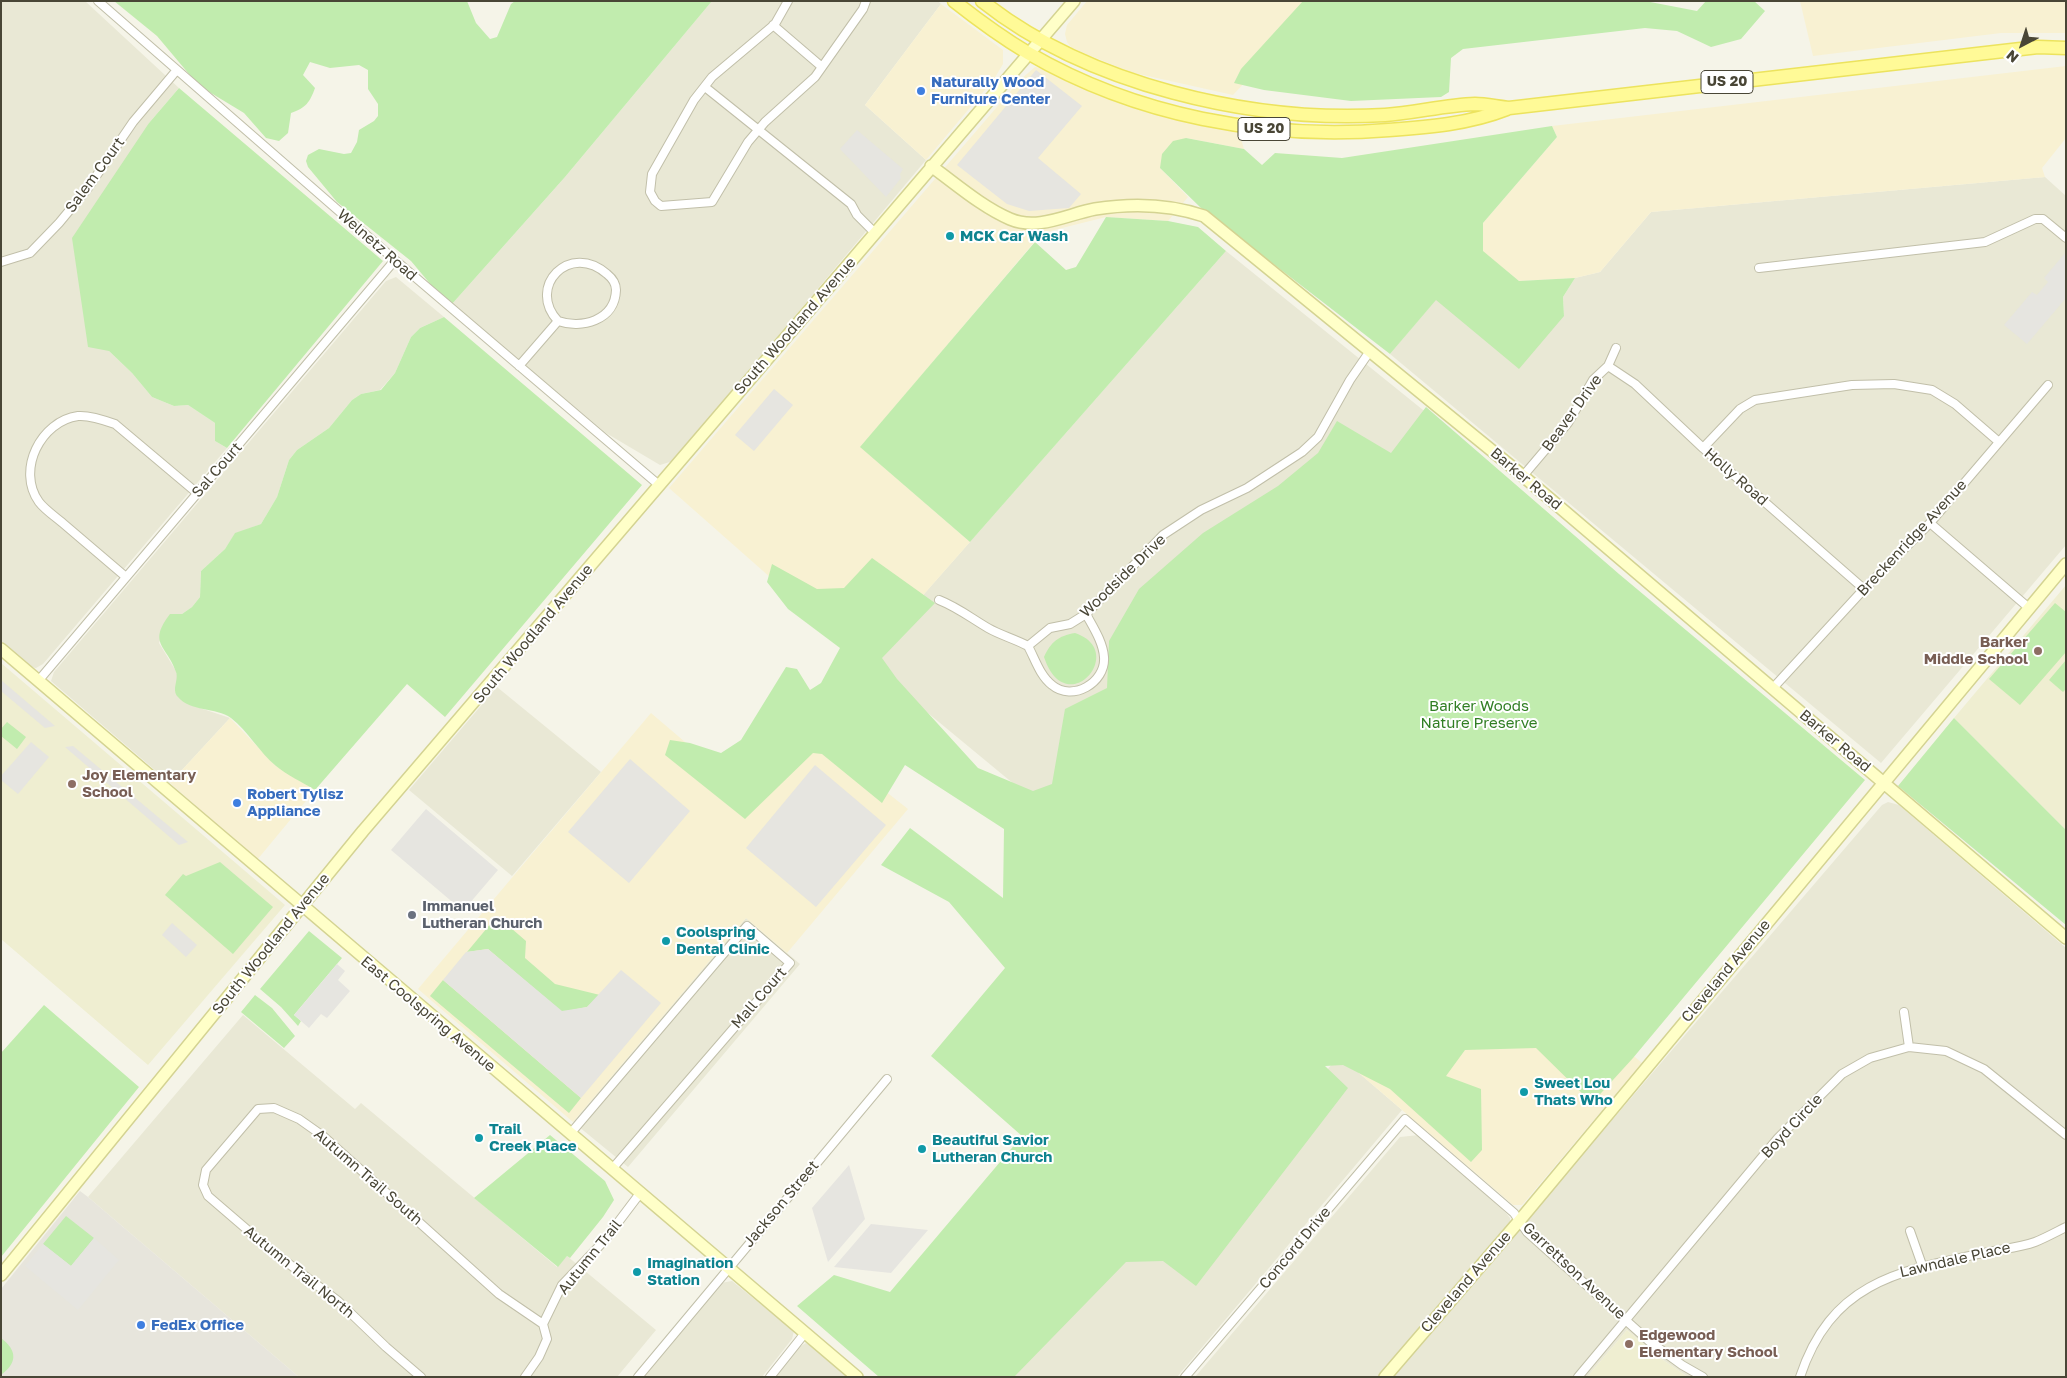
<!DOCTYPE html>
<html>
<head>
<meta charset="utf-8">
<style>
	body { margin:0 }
	#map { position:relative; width:2067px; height:1378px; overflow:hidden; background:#f5f4e8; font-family:"Golos Text",sans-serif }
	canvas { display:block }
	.frame { position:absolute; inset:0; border:2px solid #494636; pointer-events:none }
	.north { position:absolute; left:1997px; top:20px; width:50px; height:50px; -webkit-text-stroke:4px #fff; paint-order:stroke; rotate:220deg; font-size:14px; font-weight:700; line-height:20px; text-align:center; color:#494636 }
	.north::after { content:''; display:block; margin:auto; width:18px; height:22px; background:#494636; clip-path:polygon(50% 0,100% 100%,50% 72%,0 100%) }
</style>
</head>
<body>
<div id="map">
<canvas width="2067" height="1378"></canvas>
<div class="frame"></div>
<div class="north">N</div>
</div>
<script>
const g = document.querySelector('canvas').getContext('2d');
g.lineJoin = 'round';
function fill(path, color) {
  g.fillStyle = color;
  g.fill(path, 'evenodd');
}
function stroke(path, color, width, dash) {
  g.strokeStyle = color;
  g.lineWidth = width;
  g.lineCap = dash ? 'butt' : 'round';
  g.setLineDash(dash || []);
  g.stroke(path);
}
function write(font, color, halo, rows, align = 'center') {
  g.font = font + ' "Golos Text",sans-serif';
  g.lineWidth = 4;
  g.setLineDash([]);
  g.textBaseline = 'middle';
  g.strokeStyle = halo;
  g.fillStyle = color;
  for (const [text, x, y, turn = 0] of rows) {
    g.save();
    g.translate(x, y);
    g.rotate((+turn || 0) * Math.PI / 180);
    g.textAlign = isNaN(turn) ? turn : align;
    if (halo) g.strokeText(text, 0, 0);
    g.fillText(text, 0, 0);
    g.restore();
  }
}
fill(new Path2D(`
	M1 1H85L179 88 149 123 109 351 132 373 152 397 174 406 188 405 215 423V441L227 448 43 664 36 668 27 666 1 644Z
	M712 1H938L941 4 865 105 926 160 673 461 660 465 606 433 452 304 565 177Z
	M2045 177 2066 196V545L1881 763 1390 354 1436 299 1564 316 1563 297 1575 278 1600 272 1651 212Z
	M1226 251 1454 435 1101 856 865 661Z
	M396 277 444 317 420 328 411 337 395 373 380 390 361 394 352 400 329 428 297 450 289 460 277 497 261 524 235 534 225 549 201 571 200 597 192 607 182 614 170 615 159 643 176 671 178 678 175 691 188 704 230 718 170 783 51 681 54 672 386 281Z
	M497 687 601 772 512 876 409 790Z
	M1888 802 1899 805 2066 948V1377H1688L1660 1358 1627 1330 1587 1377H1392L1882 805Z
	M746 918 800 964 628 1167 573 1122Z
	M243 1015 355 1109 361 1103 557 1267 567 1256 656 1330 617 1377H299L88 1197Z
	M1339 1056 1402 1110 1177 1377H1009L1134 1236 1166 1255Z
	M1419 1135 1506 1213 1510 1218V1224L1377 1377H1195L1400 1137Z
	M732 1281 794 1331 792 1339 762 1377H643L721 1283Z
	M806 1343 813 1346 848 1377H774L796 1349Z`), '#e9e8d5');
fill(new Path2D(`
	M1087 1H1321L1233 95 1130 72 1072 48 1067 42 1065 34 1067 25Z
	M1800 1H2066V33H2001L1813 56Z
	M941 4 1003 50V64L994 79 926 160 865 105Z
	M2066 66V138L2042 168 2045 177 1651 212 1600 272 1575 278 1519 281 1483 252V223L1557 137 1552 126Z
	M1035 67 1048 69 1189 121 1239 132 1244 149 1186 138 1160 168 1188 197 1168 221 1106 217 1042 233 861 447 970 542 865 661 669 488 1021 79Z
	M651 713 759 805 819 739 908 809 787 953 746 918 573 1122 418 989Z
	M230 718 276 766 315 790 257 860 170 783Z
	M1464 913 1642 1063 1522 1205H1513L1339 1056Z`), '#f8f1d2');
fill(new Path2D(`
	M80 1191 88 1197 299 1377H1V1289Z`), '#e7e5dc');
fill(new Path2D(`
	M2066 585V830L1954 718Z
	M1 663 285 905 148 1065 1 939Z
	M1627 1330 1660 1358 1688 1377H1587Z`), '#efeed1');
fill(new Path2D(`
	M114 1H467L476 23 490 39 497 37 511 4 515 1H712L565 177 452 304 432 286 411 261 337 202 308 167 306 161 308 155 319 149 344 154 351 153 357 142 359 130 374 121 378 116V104L368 89V70L359 65 330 68 310 62 303 75 315 88C310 102 306 108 291 113L288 133 279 141 266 138 244 113 206 90 194 80 157 36Z
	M1303 1H1645L1697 11 1706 1H1754L1765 11 1741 39 1711 47 1677 31 1645 28 1463 49 1451 58 1449 92 1441 97 1351 101 1264 90 1234 83 1241 69Z
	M179 88 383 261 227 448 215 441V423L188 405 174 406 152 397 132 373 109 351 88 347 72 238 149 123Z
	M1552 126 1557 137 1483 223V251L1519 281 1575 278 1563 297 1564 316 1519 369 1436 300 1390 354 1201 208 1160 168 1162 154 1173 141 1186 138 1244 149 1262 165 1275 153 1342 158Z
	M1106 217 1168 221 1198 227 1226 251 970 542 860 447 1035 242 1066 270 1076 267Z
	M444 317 642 485 445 717 407 684 315 790C302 782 287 775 276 766 259 752 248 731 231 718 216 707 190 712 178 697 171 690 179 680 176 672 167 645 147 644 170 614H182L192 607 200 597 201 571 225 549 235 533 261 524 277 497 289 460 297 450 329 428 352 400 361 394 381 390 395 373 411 337 420 328Z
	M1426 407 1619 574 1865 780 1633 1058 1592 1103 1536 1048 1465 1050 1446 1076 1481 1089 1482 1150 1471 1162 1390 1089 1343 1065 1325 1066 1348 1088 1196 1286 1163 1261 1126 1262 1014 1377H879L797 1306 834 1275 890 1292 1022 1136 931 1056 1005 968 949 902 881 865 910 828 1003 898 1004 829 905 765 882 803 822 754 813 753 745 819 665 755 670 740 690 743 721 753 741 740 786 667 797 669 810 690 821 683 840 648 788 609 767 582 772 564 817 589 844 588 872 558 935 603 882 658 897 679 978 768 1033 791 1052 784 1065 709 1107 688 1109 641 1139 589 1203 533 1278 486 1318 453 1337 421 1391 453Z
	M2055 603 2066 612V652L2020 705 1989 679Z
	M1075 633C1129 651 1066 723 1044 657 1051 642 1058 636 1075 633Z
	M2066 660V689L2063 692 2049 680Z
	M1954 718 2066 830V925L1898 786Z
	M7 722 26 737 17 749 1 736V729Z
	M220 862 273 907 233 954 165 895 183 874 186 876Z
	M497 916 526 941 525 958 555 984 600 995 587 1007 562 1012 488 949 467 952Z
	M309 931 342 958 294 1015 301 1021 298 1026 281 1007 260 989Z
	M443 980 581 1098 569 1113 430 996Z
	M255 995 272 1008 295 1036 284 1048 241 1012Z
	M44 1005 139 1087 1 1257V1053Z
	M550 1135 605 1181 614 1200 603 1217 570 1258 567 1256 558 1267 474 1198Z
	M66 1216 94 1238 71 1266 43 1244Z
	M1 1338C18 1351 17 1363 1 1375Z`), '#c1ecae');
fill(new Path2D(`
	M1036 70 1082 106 1038 158 1081 194 1069 208 1029 211 1007 204 957 165Z
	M857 130 903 169 900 174 901 178 886 197 840 149Z
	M2066 252V298L2027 344 2004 325 2032 292 2037 295 2048 282 2044 278Z
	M774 389 793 405 754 451 735 435Z
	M1 680 55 726 45 728 1 691Z
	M31 742 49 757 18 794 1 780V776Z
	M73 746 188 842 179 845 65 747Z
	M630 759 690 811 629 883 568 832Z
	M815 765 886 825 816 907 746 848Z
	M426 809 498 870 463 911 391 850Z
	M172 923 197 945 186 957 162 935Z
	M488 949 562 1011 587 1007 621 970 661 1003 581 1098 443 980 466 952Z
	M337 964 345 971 338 980 350 991 327 1018 321 1014 309 1028 294 1015Z
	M849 1165 865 1219 828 1262 812 1208Z
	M871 1224 928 1230 891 1273 834 1267Z
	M94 1238 119 1260 78 1310 25 1266 43 1244 71 1266Z`), '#e6e5e0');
const street = new Path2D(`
	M98 1 395 260 659 485
	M788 1 775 24 712 77 694 100 652 174 650 192 655 201 661 206 712 202 748 142 765 122 815 77 863 9 866 1
	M773 25 822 67
	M705 87 851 204 857 215 875 233
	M1 262 30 253 59 223 88 188 133 122 176 71
	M1759 268 1985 242 2035 219H2043L2066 238
	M519 366 558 321C581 329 615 321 616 290 616 284 612 278 607 274 570 241 526 287 558 321
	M1608 366 1635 384 1703 448 1864 589
	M1703 448 1740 409 1755 400 1852 385 1894 384 1932 390 1955 404 1999 442
	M1523 476 1568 423 1593 380 1608 366 1616 348
	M1930 523 2029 608
	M126 577C106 560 85 542 65 525 57 518 45 510 39 502 16 470 41 421 78 416 90 415 104 420 115 424L197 493
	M939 600C957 607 971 618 988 628 1000 635 1015 639 1028 646L1050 628 1070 624 1086 614 1163 535 1201 510 1247 488 1302 452 1318 437 1350 380 1370 351
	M1028 646C1035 659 1040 676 1052 685 1072 702 1106 683 1104 657 1103 642 1093 627 1086 614
	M39 680 395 260
	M1773 688 1864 589 1930 523 2048 385
	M1904 1012 1909 1047
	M570 1134 747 926 790 963 612 1169
	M1910 1231 1922 1265
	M421 1377 386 1347 338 1301 272 1251 208 1196 203 1185 206 1170 258 1109 274 1108 299 1119 323 1136 499 1294 543 1324
	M525 1377 539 1357 547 1339 543 1324 562 1285 604 1241 641 1192
	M638 1377 887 1079
	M770 1377 805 1333
	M1185 1377 1405 1119 1514 1213 1527 1232 1649 1341 1682 1365 1703 1377
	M1578 1377 1778 1138 1842 1074 1870 1058 1909 1047 1946 1051 1984 1069 2066 1135
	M1800 1377C1831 1283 1897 1271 1983 1253 2000 1249 2019 1248 2035 1242 2045 1238 2056 1232 2066 1227`);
const secondary = new Path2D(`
	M931 166C956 184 982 207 1010 219 1038 231 1068 214 1095 209 1132 203 1169 204 1204 216L1523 476 2066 938
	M1 649 857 1377
	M1 1275 363 831 1074 1
	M1385 1377 1520 1220 2066 564`);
const primary = new Path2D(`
	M954 1C978 20 1003 38 1028 53 1136 116 1265 140 1389 130 1429 127 1469 124 1507 109
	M982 1C1088 85 1251 123 1385 115 1415 113 1445 105 1475 104 1486 104 1498 107 1509 108L2038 47 2066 48`);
stroke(street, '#c1bfa9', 10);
stroke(secondary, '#d4d392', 14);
stroke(primary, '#ece35e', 15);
stroke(street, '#fff', 8);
stroke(secondary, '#ffffc8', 11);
stroke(primary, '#fffa97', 12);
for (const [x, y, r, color] of [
	[921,91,5,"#3f7fe0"],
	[950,236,5,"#0f9aa8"],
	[2038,651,5,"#8d6e63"],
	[72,784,5,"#8d6e63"],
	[237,803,5,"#3f7fe0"],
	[412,915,5,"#6b7280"],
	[666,941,5,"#0f9aa8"],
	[1524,1092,5,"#0f9aa8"],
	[479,1138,5,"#0f9aa8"],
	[922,1149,5,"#0f9aa8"],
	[637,1272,5,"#0f9aa8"],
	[141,1325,5,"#3f7fe0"],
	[1629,1344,5,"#8d6e63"]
]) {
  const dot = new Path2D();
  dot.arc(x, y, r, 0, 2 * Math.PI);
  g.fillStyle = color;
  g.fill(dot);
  stroke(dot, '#fff', 2);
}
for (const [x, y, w] of [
	[1727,82,52],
	[1264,129,52]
]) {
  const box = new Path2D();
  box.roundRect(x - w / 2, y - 11.5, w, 23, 4);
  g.fillStyle = '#fff';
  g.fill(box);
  stroke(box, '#494636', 1);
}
write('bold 14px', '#494636', null, [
	["US 20",1727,82],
	["US 20",1264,129]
]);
write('bold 15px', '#366cbe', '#fff', [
	["Naturally Wood",931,82],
	["Furniture Center",931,99],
	["Robert Tylisz",247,794],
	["Appliance",247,811],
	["FedEx Office",151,1325]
], 'left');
write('15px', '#494636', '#fff', [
	["Salem Court",95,175,-54],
	["Welnetz Road",377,245,41],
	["South Woodland Avenue",795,326,-49],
	["Beaver Drive",1572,413,-54],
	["Sal Court",217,470,-49],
	["Holly Road",1736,477,41],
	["Barker Road",1526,479,40],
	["Breckenridge Avenue",1912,538,-47],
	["Woodside Drive",1123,576,-44],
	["South Woodland Avenue",533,634,-50],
	["Barker Road",1835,741,40],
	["South Woodland Avenue",271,944,-51],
	["Cleveland Avenue",1726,971,-50],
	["Mall Court",759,998,-49],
	["East Coolspring Avenue",428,1014,40],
	["Boyd Circle",1792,1126,-47],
	["Autumn Trail South",368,1177,41],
	["Jackson Street",781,1204,-50],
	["Concord Drive",1295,1248,-50],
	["Autumn Trail",590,1257,-51],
	["Lawndale Place",1955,1260,-13],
	["Garrettson Avenue",1574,1271,43],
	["Autumn Trail North",299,1272,39],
	["Cleveland Avenue",1466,1282,-49]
]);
write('bold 15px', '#0d838f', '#fff', [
	["MCK Car Wash",960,236],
	["Coolspring",676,932],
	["Dental Clinic",676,949],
	["Sweet Lou",1534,1083],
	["Thats Who",1534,1100],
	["Trail",489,1129],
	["Creek Place",489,1146],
	["Beautiful Savior",932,1140],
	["Lutheran Church",932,1157],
	["Imagination",647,1263],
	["Station",647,1280]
], 'left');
write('bold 15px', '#785e54', '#fff', [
	["Barker",2028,642,"right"],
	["Middle School",2028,659,"right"],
	["Joy Elementary",82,775],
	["School",82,792],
	["Edgewood",1639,1335],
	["Elementary School",1639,1352]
], 'left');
write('15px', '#317f24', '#fff', [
	["Barker Woods",1479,706],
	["Nature Preserve",1479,723]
]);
write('bold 15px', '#5b616d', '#fff', [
	["Immanuel",422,906],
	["Lutheran Church",422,923]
], 'left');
</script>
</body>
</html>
